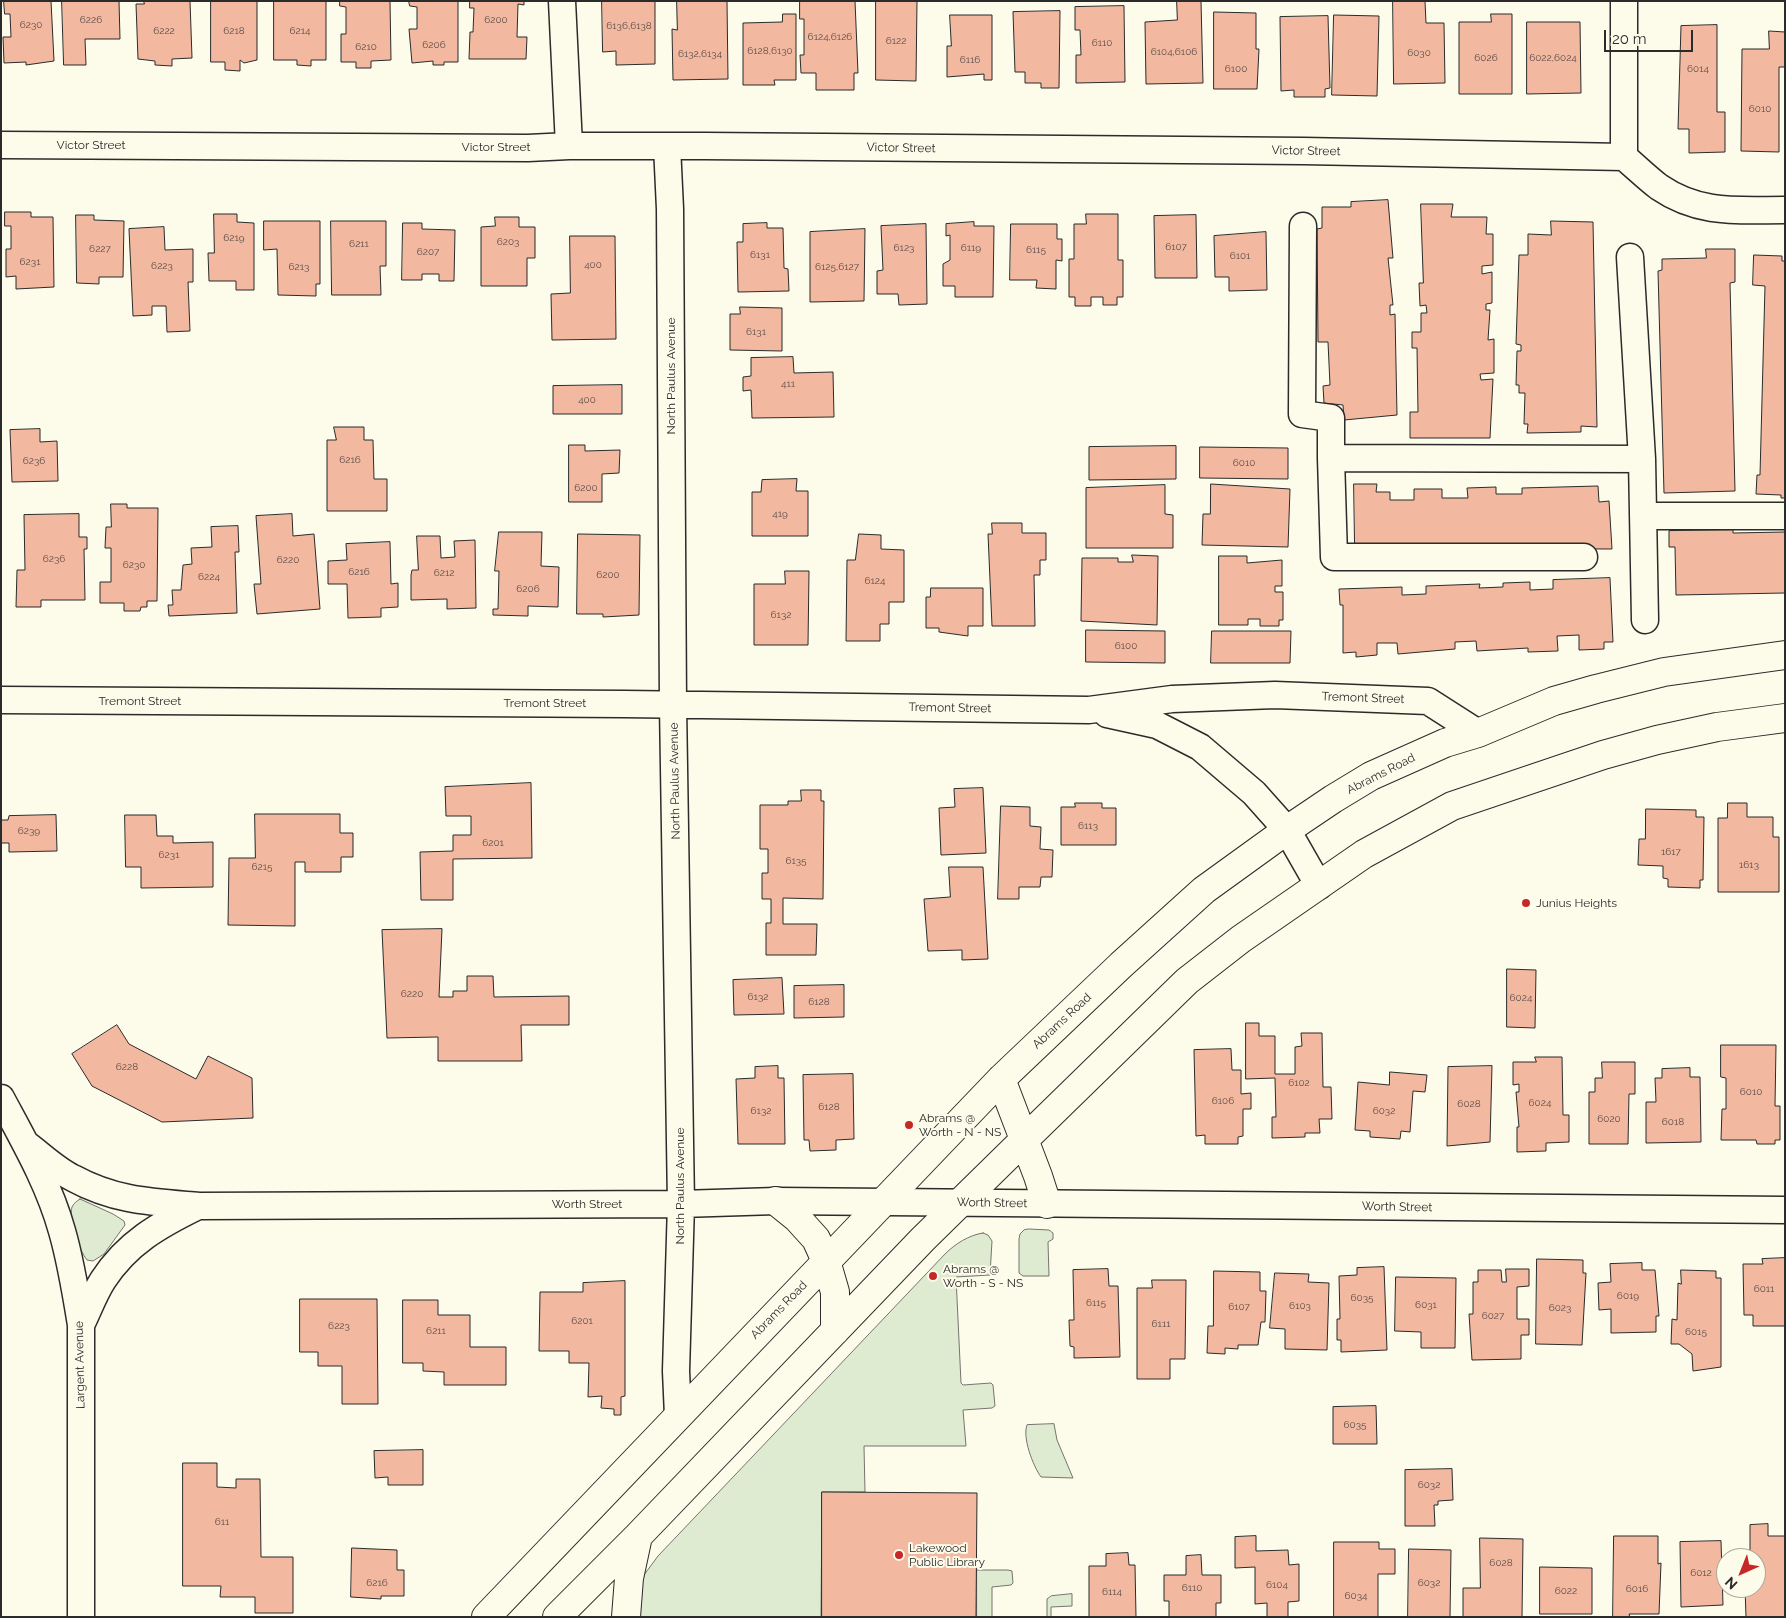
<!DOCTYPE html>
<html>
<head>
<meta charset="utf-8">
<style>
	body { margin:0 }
	#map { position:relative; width:1786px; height:1618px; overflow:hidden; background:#fdfbea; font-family:Raleway,sans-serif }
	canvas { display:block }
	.frame { position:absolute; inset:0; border:2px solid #2b2b2b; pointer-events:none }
	.north { position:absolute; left:1716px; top:1548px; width:50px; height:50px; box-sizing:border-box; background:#fdfbea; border:1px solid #a9a89e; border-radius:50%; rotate:224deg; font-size:14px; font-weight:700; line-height:20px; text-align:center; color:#2b2b2b }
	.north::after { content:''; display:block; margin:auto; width:18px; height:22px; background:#c62828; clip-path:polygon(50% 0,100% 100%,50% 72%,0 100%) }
	.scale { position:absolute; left:1604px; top:30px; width:89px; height:22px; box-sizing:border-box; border:2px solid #2b2b2b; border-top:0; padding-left:6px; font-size:15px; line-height:18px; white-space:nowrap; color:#2b2b2b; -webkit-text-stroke:4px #fdfbea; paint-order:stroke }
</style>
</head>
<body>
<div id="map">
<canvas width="1786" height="1618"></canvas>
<div class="frame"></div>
<div class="north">N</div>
<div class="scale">20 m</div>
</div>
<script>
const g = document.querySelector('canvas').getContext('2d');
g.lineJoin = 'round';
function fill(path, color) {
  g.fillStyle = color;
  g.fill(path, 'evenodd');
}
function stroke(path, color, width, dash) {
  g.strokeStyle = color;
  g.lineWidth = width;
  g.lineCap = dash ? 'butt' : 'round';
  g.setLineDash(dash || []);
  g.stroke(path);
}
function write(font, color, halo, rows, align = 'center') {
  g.font = font + ' Raleway,sans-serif';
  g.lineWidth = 4;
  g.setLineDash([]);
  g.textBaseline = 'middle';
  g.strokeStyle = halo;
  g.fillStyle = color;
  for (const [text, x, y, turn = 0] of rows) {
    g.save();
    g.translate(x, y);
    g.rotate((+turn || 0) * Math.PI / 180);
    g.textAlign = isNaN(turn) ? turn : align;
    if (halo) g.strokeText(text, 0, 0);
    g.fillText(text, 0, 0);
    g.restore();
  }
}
const green = new Path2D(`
	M80 1199 113 1214 124 1221 125 1225 104 1254 93 1261 87 1260C79 1250 68 1220 72 1207 74 1203 77 1201 80 1199Z
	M1029 1229 1049 1230 1053 1233V1239L1048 1242 1049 1276H1023L1019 1273V1239L1020 1234 1024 1230Z
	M983 1233 988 1235 992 1241 990 1275 956 1277 961 1383 963 1385 991 1383 993 1385 995 1406 992 1408 963 1410 966 1446H864L865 1492H822L821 1617H633L644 1575 658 1556 945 1254C955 1244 969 1235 983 1233Z
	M1054 1424 1057 1440 1073 1478 1041 1477C1033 1466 1022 1437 1027 1425Z
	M977 1570H1008L1012 1571 1013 1583 1011 1585 992 1587V1617H977Z
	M1072 1594V1606L1051 1607V1617H1047V1599L1051 1596Z`);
fill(green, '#deebd1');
stroke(green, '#74746e', 1);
const building = new Path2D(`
	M4 1H51L54 61 26 65V62L4 63 3 37H11L10 14H5Z
	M62 1H119L120 39H85L86 65H64Z
	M144 1H190L192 58 172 59V66L155 65V61L138 59 136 4H144Z
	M211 1H257V60L244 63 240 60V71L225 70V62H211Z
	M274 1H326V60H311V66L297 65V60H274Z
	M340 1H390L391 60 371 61V68H356V62H341V34H346V7L340 6Z
	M409 1H458V62H444V65H433V61L412 63 409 29H417V7L410 6Z
	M470 1H524V5L518 4 517 37H527L526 59H469L470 32H473L474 8H470Z
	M602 1H655V64L616 65V51L603 52Z
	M677 1H727L728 79 673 80 672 29 677 30Z
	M800 1H855L858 73H854V90H816V73H801L800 55H804V19H800Z
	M876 1H917L916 81 876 80Z
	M1177 1H1201L1203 83 1146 84 1145 22 1177 20Z
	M1393 1H1425L1426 23H1444L1445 83 1394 84Z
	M1124 6 1125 82 1076 83V55H1081L1080 30H1075V7Z
	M1060 11 1059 88H1041V83H1025V72H1015L1013 12Z
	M1214 12 1256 13V49H1259L1257 89H1214Z
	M783 14H796V80H774L775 85H743V23L782 22Z
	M1491 14H1512V94H1459V22H1491Z
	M950 15H992V80H984V74L947 77V46H951Z
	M1334 15 1379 16 1377 96 1332 95Z
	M1328 16 1330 88 1325 89V97H1294V90L1281 91 1280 17Z
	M1527 22H1580L1581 93 1527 94Z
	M1717 25V112H1725V152L1689 153V129H1678L1681 26Z
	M1769 31 1785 32V67H1779V152L1741 151 1742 49H1769Z
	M1388 200 1393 258H1388L1393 305H1390V315L1395 314 1397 415 1344 420 1343 405 1324 403 1323 386 1330 385 1328 342H1318L1317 229 1322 228V207H1351V202Z
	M1421 204H1453L1451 217H1487L1486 234H1493V265L1482 266V274L1492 272V303L1486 304V310H1490L1488 340 1494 339V373L1480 374 1481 380 1493 379 1490 438H1410V412H1418L1417 348H1412V332H1421V313H1427L1426 305 1420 306 1419 283H1423Z
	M5 212H31V217H53L54 287 16 289V276L6 277V249H11V226H5Z
	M214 214H237V222L254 223V290H236V281H209L208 253H214Z
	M1086 214H1118V260H1123V297H1117V305H1103V297H1091V306H1075V297H1069V259H1074V224H1086Z
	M76 215H94V220L124 221 123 277H99V284L77 283Z
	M1196 215 1197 278H1155L1154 216Z
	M495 217H519V227H535V258H527V286H481V227L495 226Z
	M264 221H320V284H316V296L278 295 277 249 264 250Z
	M331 221H386V266H380L381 295H332Z
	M1551 221 1593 222 1597 427 1581 426V432L1527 433 1528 424H1524L1525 393H1519V385H1516L1517 351H1521V345L1516 344 1519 255H1528V234L1551 235Z
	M974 222V226H994L993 297H955V286H943V264L950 260V235L946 236V224Z
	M403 223H422V229L455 230 454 281H439V274H422V280H402Z
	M767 223V228H783L784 268 788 269 789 291 738 292 737 242H743V224Z
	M926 224 927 304 899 305 898 294H877V271L883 270 881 226Z
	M1011 224H1057V239H1062V261L1056 260V289L1036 288 1037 280H1010Z
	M164 227 165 250 193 249V282H188L190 331 167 332 166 306H152V315L133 316 129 229Z
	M865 229 864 301 810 302V232Z
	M1266 232 1267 290 1229 291V277H1215L1214 236Z
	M570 236H615L616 339 552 340 551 294 570 293Z
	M1706 249H1735V282L1730 283 1735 491 1664 493 1658 271 1662 270V259L1706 258Z
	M1754 255 1782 256V261H1785V498H1781V495L1756 494 1757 475H1760L1765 286 1753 285Z
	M740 307 782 308V351L730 350V314H740Z
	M793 357 794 373 833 372 834 417 752 418 751 390 743 391V377L751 376V358Z
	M622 385V414H553V386Z
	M334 427H364V440H373L374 479H387V511H327V440H336Z
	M40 429V442L57 441 58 481 12 482 10 430Z
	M569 445H585V451L620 450 619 473 602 474V502H569Z
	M1176 446V479L1089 480V447Z
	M1200 447 1288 448V479L1200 478Z
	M797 479 796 491H808V536H752V492H761L762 480Z
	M1211 484 1290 489 1288 547 1202 545 1203 514H1210Z
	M1354 484H1377L1376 492H1390V500H1414V489H1442V498H1468L1467 488 1496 487V494H1522V488L1598 486 1599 502 1609 501 1612 549 1355 548Z
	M1165 485V514L1173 515V548H1086V488Z
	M111 504H127V508H158L157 601H147V607H141L140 611H124V603H100V582H111V548H105L106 527H111Z
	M79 514V537H87V549H84L85 600H41V607H16L17 570H25L24 515Z
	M292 514 293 536 314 534 320 609 257 614 254 584H261L256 516Z
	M992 523H1022V533H1046V560H1040V575H1034L1035 626H992L988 534H992Z
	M238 526 239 552H235L237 613 169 616 168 605H173L172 590H181L183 565 192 564 191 548 212 547 211 527Z
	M1733 530V533L1785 532V593L1676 595 1675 547H1669V531Z
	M499 532H542L541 566 559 567 558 607 528 606V616L493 615V609H498L499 571H495Z
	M578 534 640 535 639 615 603 617V614H577Z
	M859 534 881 535V549L904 550V602H889V624H880V641H846L847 560H855Z
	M417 536H440L441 558 455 557 454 541 475 540 476 608 447 609V599L411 600V575L412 570H418Z
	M390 542 391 584 398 583V607L381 608V617L348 618 347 584H328V561L347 560 346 544Z
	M1132 555 1158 556 1157 625 1081 621 1082 558H1118V562H1133Z
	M1219 556H1247V563L1282 560V586H1275V592H1283V620H1279V626H1260V619H1248V625H1219Z
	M785 571H809L808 645H754V584H785Z
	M1610 578 1613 642H1604V649L1579 650V635L1557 636 1558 651 1528 652V648L1477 651 1476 641 1455 642V649L1398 654 1397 643H1377V655L1356 657V652L1343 653V605H1340L1339 589 1402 587V595L1426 594V586L1480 584 1479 588 1503 587V583L1530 582V590L1553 589V580Z
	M931 588H983V626H968V636L939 632V628H926V597H930Z
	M1086 630 1165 631V663L1086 662Z
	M1212 631H1291L1290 663H1211Z
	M531 783 532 858 453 859V900H421L420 852 453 851V835H471V816H446L445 787Z
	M983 788 986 853 941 855 939 808 955 807 954 789Z
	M801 790H821V801H824L823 899 783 898V924H817L816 955H766V923H771V899H762V873H768V849H760V805H788V801H801Z
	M1075 803H1102V808H1116V845H1061V807H1075Z
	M1728 803H1747V817H1773V837H1779V892H1718V818H1727Z
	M1001 806 1030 807V826L1041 827 1040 849 1053 850 1052 877H1041L1040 887H1019V899H998Z
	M1646 809 1696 810V817H1704L1703 880H1700V888L1668 887V879L1663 878V866L1638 865 1639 839H1645Z
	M255 814H340V833H353V857H341V872H305V862H295V926L228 925 229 858H255Z
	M56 815 57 851 9 852V843H1V820H8L9 816Z
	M125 815H156L157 836H173V843L213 842V887L141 888V867H126Z
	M949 867H983L988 959 962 960V950L928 951 924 899 950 897Z
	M442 929 439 997H453V991H467V976H493L494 997 569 996V1025H521L522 1061H438V1037L387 1038 382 930Z
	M1507 969 1536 970 1535 1028 1507 1027Z
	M782 978 784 1014 734 1015 733 980Z
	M844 985V1017L794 1018V986Z
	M1246 1023H1259V1036H1275V1074H1295V1047L1302 1046 1301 1033H1322L1323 1087H1331L1332 1119H1319L1320 1133H1305V1137L1272 1138V1117H1276L1275 1078 1246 1079Z
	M117 1025 129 1044 196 1079 208 1056 252 1078 253 1118 162 1122 92 1086 72 1054Z
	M1721 1045H1776L1775 1106H1780V1140H1775V1144H1757L1756 1140H1721L1722 1109H1726V1078L1721 1077Z
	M1231 1049 1232 1070H1241V1094L1251 1093V1109H1243V1136L1238 1137V1144H1205V1135L1196 1136 1194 1050Z
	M1535 1057H1562L1563 1115H1569V1142L1546 1143V1151L1517 1152V1127H1519L1516 1092H1519V1084L1513 1085V1062H1536Z
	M1602 1062H1635V1094H1629L1628 1144H1589V1092H1595V1078H1602Z
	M778 1066V1078H784L785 1144H738L736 1079 755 1078V1067Z
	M1492 1066 1490 1142 1447 1146 1448 1067Z
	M1690 1068V1077H1700L1701 1142 1646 1143V1102H1656L1655 1078H1662V1069Z
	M1390 1072 1427 1075 1425 1092 1413 1091 1410 1132 1401 1131 1400 1139 1370 1137V1131L1355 1130 1358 1082 1389 1085Z
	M853 1074 854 1139 836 1140V1150L810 1151 809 1140H804L803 1075Z
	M1785 1258V1326H1753V1315H1744L1743 1264H1763L1762 1259Z
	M1537 1259 1583 1260V1273H1586L1582 1345 1536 1344Z
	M1642 1263V1270H1655L1659 1316H1656V1332L1611 1333V1309L1599 1310 1598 1283 1611 1282 1610 1264Z
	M1384 1267 1387 1350 1341 1352V1340H1337V1319H1340L1339 1276 1357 1275V1268Z
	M1108 1269 1109 1286H1118L1120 1357 1074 1358V1347L1070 1346 1069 1320H1074L1073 1270Z
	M1506 1269H1529V1286L1517 1287V1319H1529V1335H1521V1359L1472 1360 1469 1314H1473V1282H1478V1270H1501L1502 1282H1506Z
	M1681 1270 1716 1271V1278H1721V1367L1693 1371 1692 1354 1679 1344H1671L1672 1319 1677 1320 1678 1283 1681 1284Z
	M1214 1271 1260 1272V1291H1266L1265 1322H1261L1258 1345H1238V1349L1225 1348V1354L1207 1353 1208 1326H1213Z
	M1275 1273 1309 1274 1308 1282 1329 1283 1327 1350 1285 1349V1329L1270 1328Z
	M1396 1277 1456 1278 1455 1348H1421V1332L1395 1331Z
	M1152 1280H1186L1185 1359H1170V1379H1137V1288H1152Z
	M625 1281V1396L621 1397V1415H614V1409L601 1408 602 1396 588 1397 589 1363H569V1351H539L540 1292H583V1283Z
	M300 1299H377L378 1404H342V1366H318V1352H300Z
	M403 1300H438V1315H470V1347H506V1385H444V1372L423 1371V1363H403Z
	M1376 1406 1377 1444H1333V1407Z
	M423 1450V1485H388V1477L375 1478 374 1451Z
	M183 1463H217V1487L236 1488V1479H260L261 1557H293V1613H255V1597H220L221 1586H183Z
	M1452 1469 1453 1500 1438 1501V1505H1434L1435 1526H1405V1470Z
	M822 1492 977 1493 976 1617H822Z
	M1768 1524V1536H1785V1617H1746L1745 1588H1756V1558H1750V1525Z
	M1256 1536V1551L1288 1550 1289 1565 1299 1564V1601L1288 1602V1617H1267V1603L1255 1604V1567L1235 1568V1537Z
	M1614 1536H1658V1564L1661 1563 1659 1614H1629L1630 1617H1613Z
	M1480 1538 1523 1539 1522 1617H1463V1588H1480Z
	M1721 1541 1723 1605 1681 1607 1680 1542Z
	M1334 1542H1379V1549H1395V1574H1378V1617H1334Z
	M352 1548 397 1550V1570H404V1596H381V1599L351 1597Z
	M1409 1549 1451 1550 1450 1617H1408Z
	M1128 1553 1129 1565H1135L1136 1617H1089V1566H1106V1554Z
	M1201 1555 1202 1575H1221V1603H1216V1617H1169V1601H1164V1575H1186V1556Z
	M1540 1567 1592 1568V1614H1540Z`);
fill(building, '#f2b8a0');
stroke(building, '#2b2b2b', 1);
const street = new Path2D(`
	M562 1 569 146
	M1624 1V157
	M1 145 528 148 569 146H704L1303 151 1624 157C1636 167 1647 178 1659 187 1700 215 1738 210 1785 210
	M667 146 670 209 673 705 681 1204 676 1371 678 1416
	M1303 226 1302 414 1331 418V458
	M1630 257 1642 459 1645 620
	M1643 516H1785
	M1584 557H1334L1331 458 1642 459
	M1 700 624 704 1089 710 1172 699 1275 695 1428 701 1478 733
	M1107 714 1157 725 1200 747 1254 793 1287 830 1319 886
	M1 1098C24 1141 49 1184 62 1231 71 1262 76 1294 81 1325V1617
	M26 1144C41 1155 56 1170 73 1178 115 1201 152 1202 199 1206L681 1204 776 1201 1785 1210
	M81 1325C88 1311 94 1294 103 1280 127 1243 159 1225 198 1206`);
const secondary = new Path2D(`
	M1001 1079 1038 1176 1047 1204
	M776 1201 797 1218 816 1239 826 1261 835 1292V1331
	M486 1617 1001 1079 1121 965 1204 890 1287 830 1333 799 1371 776 1445 743 1478 733 1554 701 1596 689 1664 672 1785 655
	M557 1617 638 1536 923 1239 1024 1140 1187 981 1241 939 1364 854 1452 806 1603 755 1657 740 1717 727 1785 718
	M626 1617 629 1578 638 1536`);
stroke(street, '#2b2b2b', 29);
stroke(secondary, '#2b2b2b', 30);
stroke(street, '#fdfbea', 26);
stroke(secondary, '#fdfbea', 28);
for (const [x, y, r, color] of [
	[1526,903,5,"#c62828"],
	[909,1125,5,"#c62828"],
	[933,1276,5,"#c62828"],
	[899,1555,5,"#c62828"]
]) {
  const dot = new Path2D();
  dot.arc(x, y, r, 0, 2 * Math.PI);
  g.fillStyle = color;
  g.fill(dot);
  stroke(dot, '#fdfbea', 2);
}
write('10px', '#5d4e48', null, [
	["6226",91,20],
	["6200",496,20],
	["6230",31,25],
	["6136,6138",629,26],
	["6222",164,31],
	["6218",234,31],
	["6214",300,31],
	["6124,6126",830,37],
	["6122",896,41],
	["6110",1102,43],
	["6206",434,45],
	["6210",366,47],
	["6128,6130",770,51],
	["6104,6106",1174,52],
	["6030",1419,53],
	["6132,6134",700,54],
	["6026",1486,58],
	["6022,6024",1553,58],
	["6116",970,60],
	["6100",1236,69],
	["6014",1698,69],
	["6010",1760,109],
	["6219",234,238],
	["6203",508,242],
	["6211",359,244],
	["6107",1176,247],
	["6123",904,248],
	["6119",971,248],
	["6227",100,249],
	["6115",1036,250],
	["6207",428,252],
	["6131",760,255],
	["6101",1240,256],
	["6231",30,262],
	["400",593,265],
	["6223",162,266],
	["6213",299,267],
	["6125,6127",837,267],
	["6131",756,332],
	["411",788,384],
	["400",587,400],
	["6216",350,460],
	["6236",34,461],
	["6010",1244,463],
	["6200",586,488],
	["419",780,514],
	["6236",54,559],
	["6220",288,560],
	["6230",134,565],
	["6216",359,572],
	["6212",444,573],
	["6200",608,575],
	["6224",209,577],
	["6124",875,581],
	["6206",528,589],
	["6132",781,615],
	["6100",1126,646],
	["6113",1088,826],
	["6239",29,831],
	["6201",493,843],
	["1617",1671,852],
	["6231",169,855],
	["6135",796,861],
	["1613",1749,865],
	["6215",262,867],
	["6220",412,994],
	["6132",758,997],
	["6024",1521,998],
	["6128",819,1002],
	["6228",127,1067],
	["6102",1299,1083],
	["6010",1751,1092],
	["6106",1223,1101],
	["6024",1540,1103],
	["6028",1469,1104],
	["6128",829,1107],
	["6132",761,1111],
	["6032",1384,1111],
	["6020",1609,1119],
	["6018",1673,1122],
	["6011",1764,1289],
	["6019",1628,1296],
	["6035",1362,1298],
	["6115",1096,1303],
	["6031",1426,1305],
	["6103",1300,1306],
	["6107",1239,1307],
	["6023",1560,1308],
	["6027",1493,1316],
	["6201",582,1321],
	["6111",1161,1324],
	["6223",339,1326],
	["6211",436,1331],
	["6015",1696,1332],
	["6035",1355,1425],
	["6032",1429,1485],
	["611",222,1522],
	["6028",1501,1563],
	["6012",1701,1573],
	["6216",377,1583],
	["6032",1429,1583],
	["6104",1277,1585],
	["6110",1192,1588],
	["6016",1637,1589],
	["6022",1566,1591],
	["6114",1112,1592],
	["6034",1356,1596]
]);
write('12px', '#2b2b2b', '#fdfbea', [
	["Victor Street",91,145],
	["Victor Street",496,147],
	["Victor Street",901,148,1],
	["Victor Street",1306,151,1],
	["North Paulus Avenue",671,376,-90],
	["Tremont Street",1363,698,2],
	["Tremont Street",140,701],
	["Tremont Street",545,703],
	["Tremont Street",950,708,1],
	["Abrams Road",1381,774,-27],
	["North Paulus Avenue",675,781,-91],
	["Abrams Road",1062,1021,-43],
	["North Paulus Avenue",680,1186,-90],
	["Worth Street",992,1203,1],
	["Worth Street",587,1204],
	["Worth Street",1397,1207,1],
	["Abrams Road",779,1310,-46],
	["Largent Avenue",80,1365,-91]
]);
write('12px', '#2b2b2b', '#fdfbea', [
	["Junius Heights",1536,903],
	["Abrams @",919,1118],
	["Worth - N - NS",919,1132],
	["Abrams @",943,1269],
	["Worth - S - NS",943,1283],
	["Lakewood",909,1548],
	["Public Library",909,1562]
], 'left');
</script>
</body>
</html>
